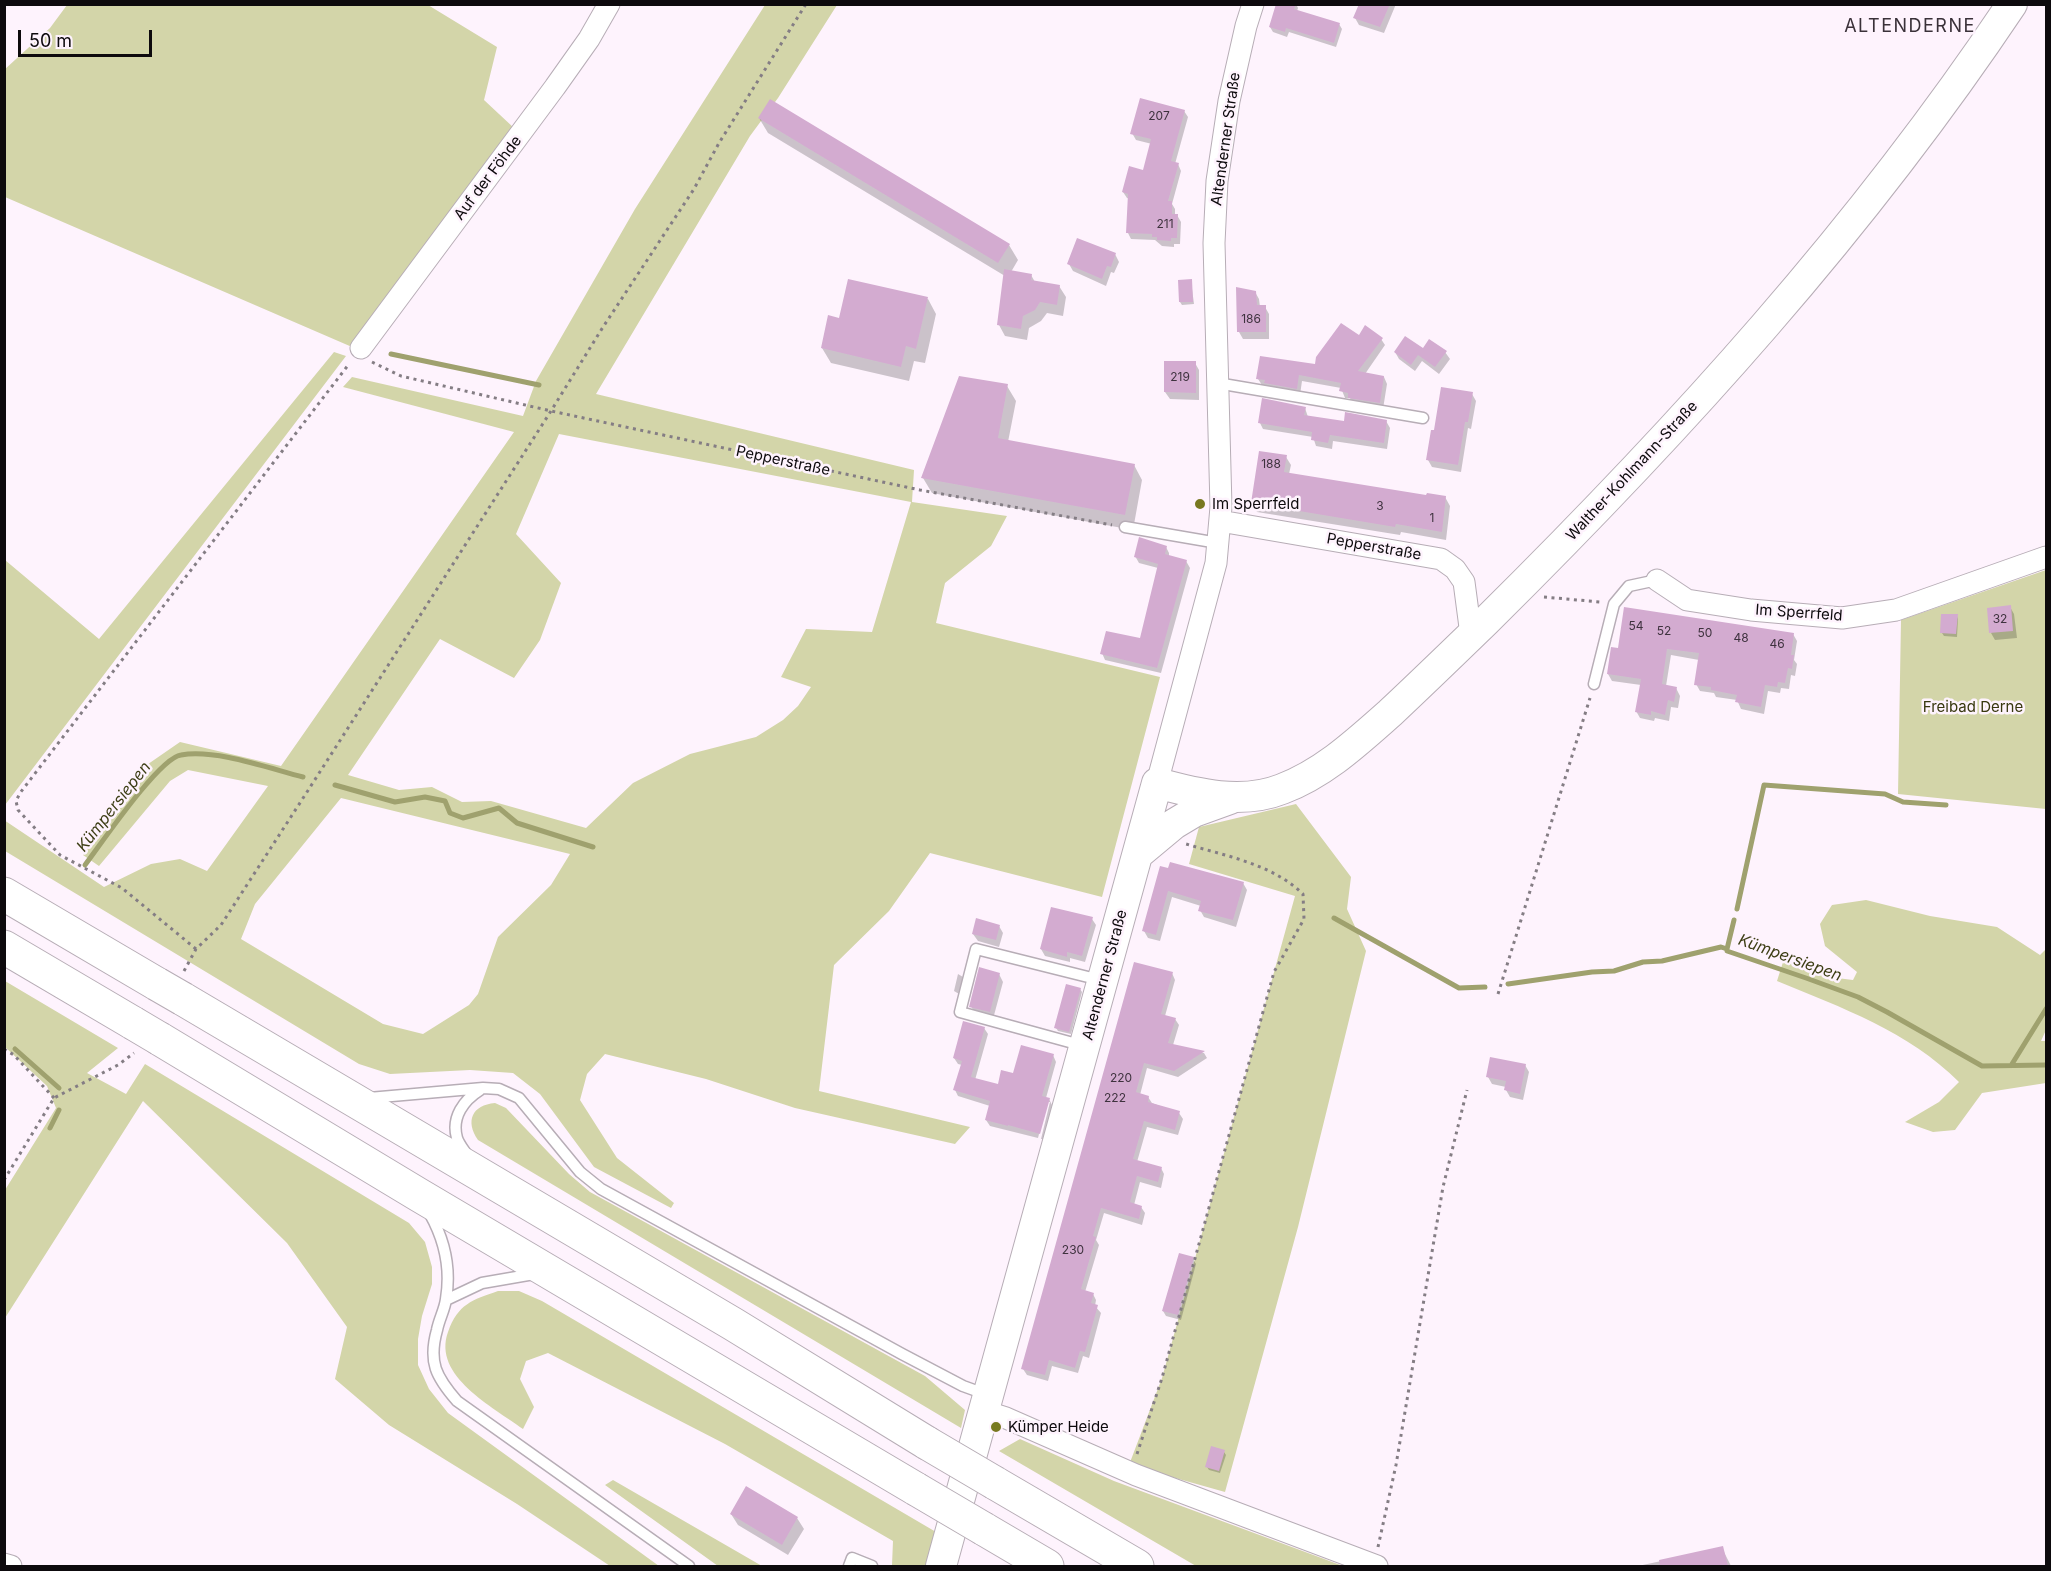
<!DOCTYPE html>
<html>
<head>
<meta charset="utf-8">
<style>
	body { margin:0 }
	#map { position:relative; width:2051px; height:1571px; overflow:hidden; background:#fef3fd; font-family:Inter,sans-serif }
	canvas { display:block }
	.frame { position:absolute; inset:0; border:6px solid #0d0a0d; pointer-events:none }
	.scale { position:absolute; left:18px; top:30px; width:134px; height:27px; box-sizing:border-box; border:3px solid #0d0a0d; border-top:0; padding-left:8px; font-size:18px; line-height:21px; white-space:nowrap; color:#0d0a0d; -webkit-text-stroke:4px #fef3fd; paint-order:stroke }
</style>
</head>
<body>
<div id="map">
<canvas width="2051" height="1571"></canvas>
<div class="frame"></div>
<div class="scale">50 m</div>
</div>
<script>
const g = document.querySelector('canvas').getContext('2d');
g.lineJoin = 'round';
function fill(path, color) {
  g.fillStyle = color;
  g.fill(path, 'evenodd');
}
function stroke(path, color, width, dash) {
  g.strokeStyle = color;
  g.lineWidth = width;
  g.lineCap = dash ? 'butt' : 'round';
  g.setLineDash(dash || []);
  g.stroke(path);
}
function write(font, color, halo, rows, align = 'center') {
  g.font = font + ' Inter,sans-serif';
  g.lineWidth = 5;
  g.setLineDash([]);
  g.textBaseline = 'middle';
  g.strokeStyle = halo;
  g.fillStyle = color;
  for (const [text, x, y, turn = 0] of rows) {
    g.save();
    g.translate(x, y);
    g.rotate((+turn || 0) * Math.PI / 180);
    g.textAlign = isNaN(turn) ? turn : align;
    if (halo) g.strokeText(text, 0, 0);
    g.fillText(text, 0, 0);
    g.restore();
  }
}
fill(new Path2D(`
	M67 5H428L497 47 484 100 514 128 352 347 5 197 4 70 50 28Z
	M765 5H837L778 98 750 136 596 394 914 470 912 502 1007 516 991 546 945 583 936 623 1160 677 1102 897 930 853 889 911 834 965 819 1091 970 1127 955 1144 795 1108 706 1079 605 1054 587 1074 580 1100 617 1158 674 1203 671 1208 594 1167 540 1094 513 1073 470 1070 390 1074 359 1064 5 851 4 820 104 887 151 864 180 859 207 871 268 786 188 770 170 781 99 866 83 855 138 771 180 742 281 766 514 432 343 387 352 377 523 416 536 381 635 209ZM559 434 911 502 872 632 806 629 781 677 811 687 798 706 783 720 756 737 690 754 633 783 586 828 491 801 462 802 432 787 399 790 348 775 440 639 514 678 540 640 561 583 516 534ZM341 798 570 854 551 885 498 937 478 994 469 1005 423 1034 383 1024 241 939 255 904Z
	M334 352 346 356 5 805V560L99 639Z
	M2046 570V809L1898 794 1901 620Z
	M1296 804 1351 877 1347 909 1366 951 1298 1227 1225 1492 1129 1465 1162 1378 1295 896 1189 864 1199 827Z
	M1866 900 1930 916 1997 927 2040 955 2046 949V1030L2041 1041H2046V1083L1982 1093 1955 1130 1933 1132 1905 1122 1939 1102 1959 1082C1908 1031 1842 1008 1777 981L1783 962 1799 961 1837 978 1853 980 1857 972 1825 946 1820 924 1832 905Z
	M5 981 118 1048 87 1073 126 1094 145 1064 409 1223 425 1242 432 1267V1284L422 1316 418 1339V1365L429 1389 448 1413 659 1566H610L517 1504 389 1425 335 1379 347 1327 287 1243 143 1101 5 1318V1190L56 1108 47 1086 5 1047Z
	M495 1103 506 1108 569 1174 590 1192 925 1376 965 1410 961 1428 478 1140C465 1121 472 1105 495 1103Z
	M498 1291H519L542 1301 936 1532 927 1566 892 1565 893 1541 725 1444 548 1353 526 1361 520 1379 534 1407 523 1429C493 1407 432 1376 448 1332 458 1304 472 1300 498 1291Z
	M1020 1439 1114 1481 1343 1566H1196L999 1451Z
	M613 1480 762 1566H718L605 1485Z`), '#d3d5a9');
fill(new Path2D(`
	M1278 4H1296L1298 8 1297 11 1339 24 1342 29 1336 47 1289 32 1287 37 1273 32 1270 27Z
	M1360 4H1396L1384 33 1359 25 1355 18Z
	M1184 111 1188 117 1175 164H1178L1181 171 1172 204 1175 209V215H1177L1181 222 1180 244H1174V247L1162 246 1155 240 1131 239 1128 233 1130 199 1127 198 1123 192 1144 172 1152 144 1136 140 1132 133Z
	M759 118 1009 245 1018 260 1011 272 1031 275 1035 282 1059 286 1066 297 1063 316 1047 313 1041 321 1029 328 1027 340 1005 336 999 325 1005 276 768 133Z
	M1115 254 1119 262 1114 273 1111 272 1106 286 1073 271 1069 264Z
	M1191 281 1194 304 1182 305 1180 302Z
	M1255 292 1259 299 1260 307H1265L1269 314V339H1243L1239 332Z
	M928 299 936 314 925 363 914 361 909 381 831 363 822 348 840 319Z
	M1359 337 1381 339 1385 345 1365 374 1384 377 1387 384 1383 409 1353 404 1350 398H1345L1341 388 1302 381 1300 395 1269 390 1267 386 1262 385 1258 379 1316 366Z
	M1423 350 1445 352 1450 359 1439 374 1422 361 1415 371 1399 359 1395 352Z
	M1195 363 1199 370V400L1170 399 1165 392Z
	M1007 386 1016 401 1008 442 1134 465 1142 480 1133 530 932 493 923 478Z
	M1472 394 1476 401 1471 429 1468 428 1461 472 1432 467 1428 460 1435 432Z
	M1305 408 1308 417 1345 422 1386 421 1390 428 1387 449 1333 441 1332 449 1316 446 1313 437 1263 429 1260 423Z
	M1286 457 1291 465 1289 474 1427 497H1445L1450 506 1446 540 1401 532 1400 535 1257 512 1252 503Z
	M1166 547 1169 553V556L1186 561 1190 568 1161 673 1105 660 1102 653 1141 640 1158 568 1139 563 1135 556Z
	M2010 607 2014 614 2017 638 1995 640 1991 633Z
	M1957 616 1958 619 1957 637 1944 636 1942 633Z
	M1793 634 1797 641 1794 660 1797 664 1795 676 1791 675 1789 689 1781 688 1780 693 1768 691 1764 714 1741 709 1737 700 1716 697 1714 693 1700 691 1696 684 1699 660 1671 655 1666 686 1676 688 1680 696 1678 708 1671 707 1669 721 1655 718 1654 721 1640 718 1636 711 1641 685 1612 681 1608 674 1619 649Z
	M1161 868 1243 883 1247 890 1236 927 1204 917 1200 910 1201 906 1172 897 1160 941 1148 938 1144 931Z
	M1092 919 1096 925 1085 962 1070 958V962L1045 956 1041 949Z
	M999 926 1003 933 999 947 978 941 973 934Z
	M1172 973 1175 980 1165 1016 1175 1019 1179 1025 1173 1045 1204 1053 1207 1058 1178 1077 1147 1068 1140 1095 1148 1097 1152 1103 1179 1113 1183 1119 1178 1135 1147 1127 1137 1162 1161 1168 1164 1174 1161 1188 1140 1182 1134 1205 1141 1207 1145 1213 1142 1225 1104 1213 1096 1240 1099 1245 1085 1292 1093 1294 1096 1300 1095 1306 1101 1313 1089 1358 1083 1356 1078 1373 1052 1366 1048 1381 1027 1375 1023 1369Z
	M958 974 963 977 959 994 954 991Z
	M999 974 1003 982 993 1019 975 1014 971 1006Z
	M1080 989 1082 992 1071 1034 1058 1031 1056 1028Z
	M984 1028 988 1034 975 1080 999 1086 1014 1075 1053 1055 1056 1062 1046 1098 1049 1099 1052 1105 1044 1139H1041L1050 1102H1047L1038 1138 990 1126 986 1120 990 1106 958 1096 955 1090 962 1065 958 1064 954 1058Z
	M1525 1065 1529 1072 1523 1100 1510 1097 1506 1090V1087L1492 1084 1488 1077Z
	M1193 1259 1196 1264 1181 1320 1166 1316 1163 1311Z
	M1224 1452 1226 1455 1220 1473 1209 1470 1207 1467Z
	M731 1514 797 1518 804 1529 788 1555 738 1525Z
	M1722 1548 1731 1566H1638Z`), '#0003');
stroke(new Path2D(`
	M391 354 539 385
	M335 785 395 802 425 797 445 801 450 813 463 818 499 808 517 823 593 847
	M85 865C101 844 159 758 181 755 216 749 268 768 303 777
	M1737 909 1764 785 1885 794 1903 802 1946 805
	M1334 918 1459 988 1485 987
	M1727 949 1734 920
	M1508 984 1592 972 1614 971 1643 962 1662 961 1721 947 1727 949V951L1806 978 1858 997 1887 1012 1982 1066 2046 1065
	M15 1049 59 1088
	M2012 1064 2046 1009
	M50 1128 59 1110`), '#9fa16e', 5);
fill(new Path2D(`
	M1276 4H1296L1294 9 1340 23 1334 43 1286 28 1285 32 1269 27Z
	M1359 4H1390L1380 27 1353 18Z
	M1140 98 1185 110 1171 161 1179 163 1168 201H1172V214H1178L1177 238H1171V241L1157 240V237H1152V234L1126 233 1128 194 1122 192 1129 166 1143 170 1151 139 1130 134Z
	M770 99 1010 244 998 263 758 118Z
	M1077 238 1116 253 1111 267 1107 266 1102 279 1067 264Z
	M1004 269 1032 274 1031 280 1060 285 1057 305 1040 302 1035 310 1023 316 1021 329 997 325Z
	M848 279 928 297 916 349 906 346 901 367 821 348 828 315 839 318Z
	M1192 279 1193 302H1179L1178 280Z
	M1236 287 1256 291 1257 305H1266V332H1237Z
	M1341 323 1359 335 1365 325 1383 338 1358 371 1384 376 1380 403 1348 398V393L1339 391 1341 383 1299 375 1297 389 1264 383 1265 380 1256 379 1260 356 1315 364 1316 357Z
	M1405 336 1423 348 1429 339 1447 351 1435 367 1418 355 1411 365 1394 352Z
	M1164 361H1196V393L1164 392Z
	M959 376 1008 384 998 438 1135 464 1125 515 921 478Z
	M1441 387 1473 392 1468 422H1465L1458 465 1426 460 1431 430H1434Z
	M1262 398 1306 407 1304 415 1344 421 1345 412 1387 420 1384 443 1330 435 1328 443 1311 440 1312 432 1258 423Z
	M1259 451 1287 455 1284 472 1426 495 1427 493 1446 496 1442 532 1396 524 1395 527 1251 503Z
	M1139 537 1167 546 1165 554 1187 560 1157 668 1100 654 1106 631 1140 638 1158 564 1134 557Z
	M2011 605 2013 631 1989 633 1987 608Z
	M1624 607 1794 633 1791 655H1794L1792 669 1788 668 1785 683 1778 682 1777 687 1765 685 1761 707 1735 702 1737 695 1711 690V687L1694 685 1699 653 1667 649 1662 684 1677 687 1674 702 1668 700 1665 715 1651 711V715L1635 712 1641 679 1607 674 1611 647 1618 648Z
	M1941 614H1958L1956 634 1940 633Z
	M1170 862 1244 882 1233 920 1198 911 1201 901 1168 891 1156 935 1142 931 1160 866 1168 868Z
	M1051 907 1093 917 1082 956 1067 952V957L1040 949Z
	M976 918 1000 925 996 940 972 934Z
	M1134 962 1173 972 1161 1014 1176 1018 1168 1043 1205 1051 1174 1071 1144 1063 1136 1092 1149 1096 1148 1102 1180 1111 1175 1130 1144 1121 1133 1159 1162 1167 1158 1182 1137 1176 1130 1202 1142 1206 1139 1219 1101 1208 1093 1236 1096 1237 1081 1289 1094 1293 1091 1303 1098 1305 1085 1352 1080 1351 1075 1368 1049 1360 1045 1375 1021 1369Z
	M979 967 1000 973 990 1012 969 1007Z
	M1066 984 1081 988 1069 1032 1054 1028Z
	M963 1021 985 1027 971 1077 998 1084 1001 1070 1013 1073 1021 1045 1054 1054 1042 1096 1050 1098 1040 1134 1008 1125V1126L985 1120 990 1101 953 1090 962 1061 953 1058Z
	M1490 1057 1526 1064 1520 1094 1504 1090 1506 1081 1486 1077Z
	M1179 1253 1194 1257 1178 1315 1162 1311Z
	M1211 1446 1225 1450 1219 1471 1205 1467Z
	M746 1486 798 1517 782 1545 730 1514Z
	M1723 1546 1728 1566H1660L1659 1560Z`), '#d3abd0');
const lane = new Path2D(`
	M1217 383 1423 418
	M1125 527 1218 543
	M1594 684 1614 604 1629 586 1657 580
	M1084 1046 960 1012 976 949 1100 980
	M369 1098 483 1088 499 1089 519 1098 580 1172 601 1189 902 1354 963 1386 985 1394
	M467 1155C464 1150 459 1144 457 1138 451 1117 464 1100 480 1090
	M430 1214C444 1239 451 1269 446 1299 445 1309 439 1319 437 1330 428 1362 436 1377 457 1401L689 1566
	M446 1300 482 1283 534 1274
	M849 1566 852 1558 872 1566`);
const street = new Path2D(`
	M361 348 555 87 589 39 609 4
	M1220 521 1441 559 1455 569 1464 582 1471 635
	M1657 580 1687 600 1751 610 1842 618 1896 610 2046 557
	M1157 783 1216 563 1221 507 1214 243 1217 181 1229 101 1246 26 1253 4
	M984 1411 1006 1418 1136 1475 1377 1566
	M4 1564 11 1566`);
const secondary = new Path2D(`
	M1138 854 1174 824 1194 812 1230 799
	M941 1566 1157 783C1197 794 1242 805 1282 789 1324 773 1356 743 1390 713 1422 683 1454 652 1486 621 1679 430 1861 230 2012 4`);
const highway = new Path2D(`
	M4 894 157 984
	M4 947 133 1023
	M183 999 733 1324 927 1443
	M160 1039 419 1195 916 1489
	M995 1483 1137 1566
	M984 1529 1047 1566`);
stroke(lane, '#b7adb6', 13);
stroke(street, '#b7adb6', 23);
stroke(secondary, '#b7adb6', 32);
stroke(highway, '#b7adb6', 35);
stroke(new Path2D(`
	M372 362 401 376 551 411 920 490 1112 525
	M1544 597 1600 602
	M196 949 122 888 60 855 18 810 16 801 20 793 349 364
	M184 971 196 949 221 925 307 792 551 411 603 327 694 189 719 143 806 4
	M1498 994 1590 698
	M4 1049 14 1055 54 1098
	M4 1180 54 1098 118 1065 134 1053
	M1137 1454 1162 1378 1274 972 1304 919 1303 894C1272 864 1226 856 1186 844
	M1378 1547 1396 1465 1443 1187 1467 1090`), '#847d84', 3, [3, 4.5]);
stroke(lane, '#fff', 10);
stroke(street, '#fff', 21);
stroke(secondary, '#fff', 30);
stroke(highway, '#fff', 33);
const highwayBridge = new Path2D(`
	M157 984 183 999
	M133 1023 160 1039
	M927 1443 995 1483
	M916 1489 984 1529`);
stroke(highwayBridge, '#b7adb6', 35, []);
stroke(highwayBridge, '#fff', 33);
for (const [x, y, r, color] of [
	[1200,504,6,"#787820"],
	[996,1427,6,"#787820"]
]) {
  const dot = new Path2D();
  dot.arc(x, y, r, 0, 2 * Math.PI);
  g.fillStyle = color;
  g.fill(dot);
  stroke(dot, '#fef3fd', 2);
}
write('12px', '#3e323e', null, [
	["207",1159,116],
	["211",1165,224],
	["186",1251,319],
	["219",1180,377],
	["188",1271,464],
	["3",1380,506],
	["1",1432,518],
	["32",2000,619],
	["54",1636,626],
	["52",1664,631],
	["50",1705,633],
	["48",1741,638],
	["46",1777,644],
	["220",1121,1078],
	["222",1115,1098],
	["230",1073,1250]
]);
write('15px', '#0d0a0d', '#fef3fd', [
	["Altenderner Straße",1226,139,-82],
	["Auf der Föhde",488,178,-53],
	["Pepperstraße",783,461,12],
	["Walther-Kohlmann-Straße",1632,471,-47],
	["Pepperstraße",1374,547,10],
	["Im Sperrfeld",1799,613,4],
	["Altenderner Straße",1105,975,-75]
]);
write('15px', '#0d0a0d', '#fef3fd', [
	["Im Sperrfeld",1212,504],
	["Kümper Heide",1008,1427]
], 'left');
write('15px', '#38380f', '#fef3fd', [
	["Freibad Derne",1973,707]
]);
write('italic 16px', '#3d3e15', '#fef3fd', [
	["Kümpersiepen",114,807,-52],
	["Kümpersiepen",1790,958,20]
]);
g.letterSpacing = '1.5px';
write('18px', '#3a3139', '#fef3fd', [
	["ALTENDERNE",1910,27]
]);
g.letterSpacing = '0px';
</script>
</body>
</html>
